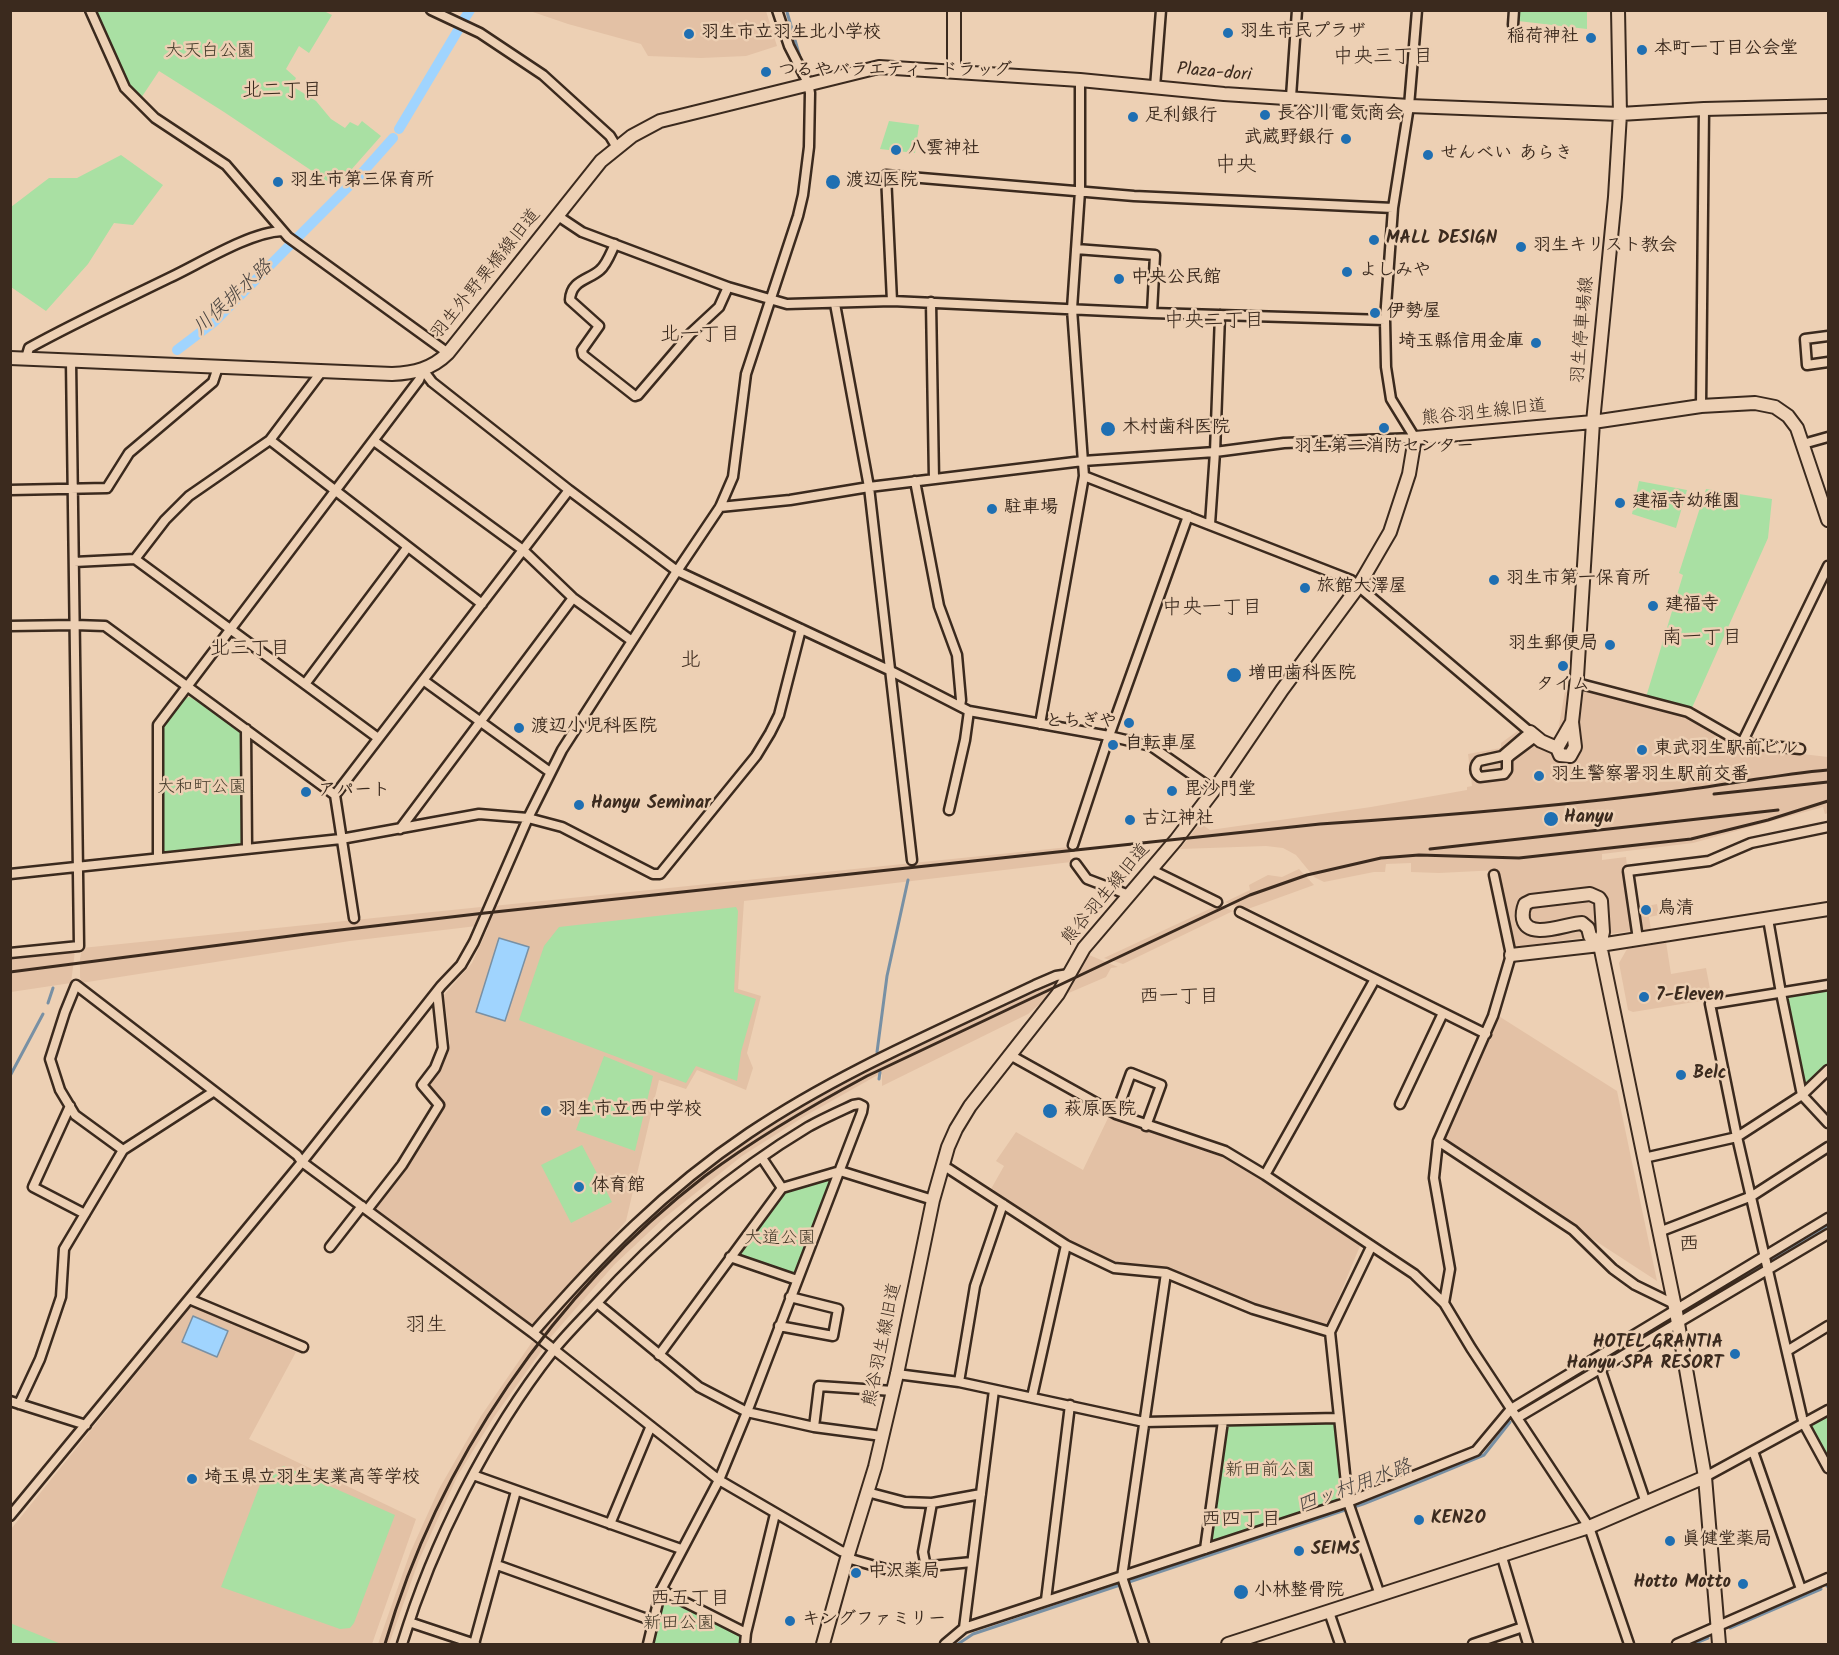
<!DOCTYPE html>
<html>
<head>
<meta charset="utf-8">
<style>
	body { margin:0 }
	#map { position:relative; width:1839px; height:1655px; overflow:hidden; background:#edd0b4; font-family:Kalam,sans-serif }
	canvas { display:block }
	.frame { position:absolute; inset:0; border:12px solid #3b2a1e; pointer-events:none }
</style>
</head>
<body>
<div id="map">
<canvas width="1839" height="1655"></canvas>
<div class="frame"></div>
</div>
<script>
const g = document.querySelector('canvas').getContext('2d');
g.lineJoin = 'round';
function fill(path, color) {
  g.fillStyle = color;
  g.fill(path, 'evenodd');
}
function stroke(path, color, width, dash) {
  g.strokeStyle = color;
  g.lineWidth = width;
  g.lineCap = dash ? 'butt' : 'round';
  g.setLineDash(dash || []);
  g.stroke(path);
}
function write(font, color, halo, rows, align = 'center') {
  g.font = font + ' Kalam,"Klee One",sans-serif';
  g.lineWidth = 5;
  g.setLineDash([]);
  g.textBaseline = 'middle';
  g.strokeStyle = halo;
  g.fillStyle = color;
  for (const [text, x, y, turn = 0] of rows) {
    g.save();
    g.translate(x, y);
    g.rotate((+turn || 0) * Math.PI / 180);
    g.textAlign = isNaN(turn) ? turn : align;
    if (halo) g.strokeText(text, 0, 0);
    g.fillText(text, 0, 0);
    g.restore();
  }
}
fill(new Path2D(`
	M530 11H766L777 46 746 56 701 58 648 56 641 44 568 24Z
	M1566 685 1594 690 1690 716 1741 747 1828 757V813L1825 814 1823 807 1693 843 1602 854V860L1626 857 1627 867 1623 870 1631 931 1516 947 1512 944 1499 870 1439 873 1411 872V863L1386 864 1385 872H1374L1324 882 1314 877 1296 855 1283 848 1266 846 1180 849 1200 823 1210 830 1371 807 1467 790V787L1472 786 1468 754 1501 748V743L1519 730 1544 748 1550 737H1557Z
	M1069 847 1071 862 744 901 738 989 761 996 747 1053 753 1068 746 1090 697 1070 686 1089 659 1080 626 1221 538 1323 528 1324 374 1207 404 1168 444 1105 427 1084 436 1074 450 1043 444 995 472 963 488 928 485 926 493 906Z
	M1299 869 1314 885 1245 910 1225 902 1250 890 1249 885 1268 875 1282 877Z
	M1657 904 1659 915 1649 917 1651 930 1645 931 1640 927 1637 908Z
	M1218 905 1233 911 1123 964 1104 958Z
	M481 907 485 909 477 926 350 941 81 983 80 977V959L82 948Z
	M1666 942 1671 974 1706 968 1712 999 1633 1012 1628 1010 1619 963 1627 949Z
	M71 950 75 951 71 983 11 992V958Z
	M1089 955 1118 967 1111 968 1106 977 1064 995 1086 956Z
	M1059 981 1048 997 1028 1014 882 1086V1074L876 1076 805 1116 742 1156 663 1219 614 1265 550 1338 540 1332 596 1267 652 1214 708 1168 757 1133 806 1102 863 1072Z
	M1497 1015 1617 1091 1657 1281 1442 1141Z
	M1109 1116 1220 1156 1285 1194 1360 1246 1326 1328 1254 1307 1166 1271 1114 1266 1067 1244 991 1189 1004 1166 996 1161 1016 1132 1083 1170Z
	M192 1305 296 1352 249 1439 416 1519 372 1644H11V1529Z
	M532 1342H535L542 1347V1350L494 1417 458 1475 419 1560 389 1644H378L410 1553 439 1489 481 1416Z`), '#e3c1a5');
fill(new Path2D(`
	M94 11H324L332 15 309 53 299 46 286 69 296 78 292 86 316 101 331 119 345 128 350 122 358 126 362 121 381 136 336 187 224 112 159 71 139 101 129 90Z
	M1519 11H1587V29L1518 21Z
	M889 121 919 125 915 153 880 149Z
	M121 155 163 185 133 225 114 223 88 264 46 311 11 287V207L49 178H77Z
	M1639 481 1687 490 1676 528 1632 514Z
	M1706 489 1772 499 1768 538 1691 710 1646 697 1683 575 1679 573Z
	M190 697 243 731 244 846 161 856 162 727 183 698Z
	M736 907 738 911 734 992 756 999 741 1052 737 1081 696 1066 686 1083 519 1020 544 946 559 927Z
	M1828 989V1064L1803 1087 1784 996Z
	M604 1056 653 1076 635 1151 576 1130Z
	M582 1145 612 1202 571 1223 541 1165Z
	M834 1177 794 1275 737 1256 785 1190Z
	M1828 1416V1457L1811 1426Z
	M1338 1418 1348 1502 1205 1549 1223 1421Z
	M284 1466 395 1515 354 1623 350 1628 340 1629 221 1587 264 1474Z
	M665 1597 742 1635V1644H653Z
	M10 1623 61 1644H11Z`), '#a9e0a3');
const water = new Path2D(`
	M499 938 529 947 505 1021 476 1012Z
	M193 1316 228 1331 217 1357 182 1342Z`);
fill(water, '#a0d4fe');
stroke(water, '#7890a4', 1.5);
stroke(new Path2D(`
	M787 12 801 61
	M48 1003 53 988
	M877 1052 887 976 908 880
	M10 1076 43 1014
	M879 1079 880 1072
	M1696 1304 1828 1225
	M1521 1408 1665 1323
	M1827 1586H1828
	M1730 1628 1821 1589
	M958 1644 973 1634 1363 1504 1426 1479 1484 1455 1510 1422
	M1693 1644 1708 1638`), '#7890a4', 3);
stroke(new Path2D(`
	M463 21 470 10
	M399 129 460 27
	M297 238 361 174 393 138
	M177 350 214 322 290 245`), '#a0d4fe', 10);
const street = new Path2D(`
	M90 10 125 88 155 118 226 165 288 237 448 353
	M431 10 480 33 543 75 610 136 616 146
	M1513 25 1514 10
	M1155 87 1161 10
	M1291 97 1297 10
	M558 216 582 232 728 287 787 304 892 301 1152 313 1385 320
	M615 244C611 252 607 264 600 270 589 280 571 280 570 300L599 326 582 350 583 355 635 396 638 395 691 333 719 307 728 287
	M1076 249 1155 255 1152 313
	M892 301 886 175 1134 196 1393 208
	M931 302 934 479
	M835 304 869 487 912 860
	M1828 336 1805 339 1807 365 1828 362
	M26 358 29 348C74 323 122 301 169 278 199 264 250 232 282 231
	M423 370 432 382 569 490 677 571 891 671 969 711 1109 736 1151 746 1214 790
	M1701 406 1704 109
	M270 440 482 604
	M374 441 523 550 573 598 632 641
	M1803 444 1828 437
	M1084 476 1351 580 1530 732 1502 756 1479 761C1474 766 1474 773 1480 777L1504 774 1507 770V759L1511 755 1535 737
	M915 481 939 606 957 655 961 700 960 706
	M10 490 107 488 129 453 213 382 218 367
	M720 507 790 500 869 487 1083 461 1215 452 1284 443 1415 438 1391 399 1386 367 1385 320 1393 208 1409 106 1417 10
	M1210 524 1215 452 1220 315
	M135 559 378 738
	M74 562 135 559 165 520 189 496 270 440 322 371
	M10 626 75 625 105 626 335 795 354 918
	M423 680 550 772
	M1577 683 1688 712 1742 743 1800 749
	M305 684 407 548
	M1040 724 1084 476 1072 309 1080 191V80
	M246 729 247 849
	M1742 743 1828 566
	M335 795 569 490
	M949 810 965 740 969 711
	M400 829 573 598
	M1073 845 1109 736 1188 516
	M158 858V725L419 380 423 370
	M1076 864 1087 879 1129 895
	M1152 870 1217 902
	M10 874 341 839 479 814 528 818 562 827 653 874H660L756 756 770 733 779 715 801 629
	M1240 912 1486 1034
	M1768 919 1781 993 1802 1095 1828 1123
	M1638 939 1628 871 1709 861 1751 843 1828 827
	M10 953 79 946 71 361
	M1828 985 1710 1004 1737 1137 1802 1417 1804 1424 1828 1468
	M1010 1055 1116 1114 1225 1151 1265 1175 1414 1274 1444 1303 1471 1348 1589 1527 1629 1644
	M1400 1104 1443 1013
	M70 1106 33 1187 85 1214
	M1116 1114 1131 1073 1161 1085 1146 1126
	M1438 1141 1573 1230 1613 1269 1635 1285 1674 1304
	M123 1150 75 1115 60 1090 50 1059 65 1012 76 985 297 1155 302 1162 533 1333 719 1480 841 1551 849 1553
	M762 1158 782 1188
	M1644 1158 1737 1137 1802 1095 1828 1070
	M942 1167 949 1169 1066 1245 1114 1268 1166 1273 1253 1309 1330 1332
	M1265 1175 1375 979
	M367 1210 402 1165 439 1105 422 1085 435 1068 443 1048 437 992
	M1659 1232 1752 1196 1828 1147
	M330 1247 362 1206
	M1371 1247 1330 1332 1348 1502 1380 1595
	M730 1257 797 1280
	M189 1299 303 1347
	M597 1303 699 1387 747 1412 814 1427 882 1436
	M1444 1303 1450 1269 1434 1178 1438 1141 1493 1016 1511 955 1494 875
	M779 1326 833 1336 838 1309 790 1297
	M533 1333C599 1257 664 1190 749 1133 838 1073 938 1031 1035 985L1056 976 1069 974
	M1787 1351 1828 1326
	M659 1355 782 1188 840 1171 933 1200
	M1600 1368 1646 1503
	M897 1374 959 1382 1144 1422 1338 1418
	M959 1382 975 1286 1003 1204
	M1032 1397 1066 1245
	M10 1401 86 1425
	M19 1404 40 1359 61 1297 64 1249 123 1150 213 1092
	M1517 1418 1828 1234
	M814 1427 819 1386 893 1391
	M1753 1451 1801 1589
	M473 1475 681 1549
	M1705 1477 1828 1410
	M867 1492 905 1502 932 1503 981 1494
	M10 1516 302 1162 441 986 461 965 474 942 528 818 562 750 677 571 720 507 733 477 746 374 798 216 803 195 809 147 810 93 808 83 789 46 777 10
	M610 1524 650 1428
	M1205 1549 1223 1421
	M1501 1554 1528 1644
	M847 1558 889 1570 972 1562
	M497 1565 653 1621
	M926 1567 923 1552 932 1503
	M661 1590 746 1633
	M1046 1600 1070 1405
	M1329 1612 1340 1644
	M409 1622 475 1644
	M964 1628 994 1390
	M402 1644C433 1543 487 1435 553 1351 565 1336 579 1322 593 1307 655 1239 728 1175 808 1127 822 1119 838 1112 853 1105L859 1104 863 1106 862 1112 747 1412 719 1480 661 1590 648 1644
	M474 1644 516 1491
	M745 1644 746 1633 775 1514
	M945 1644 964 1628 1348 1502 1476 1451 1511 1409 1828 1218
	M1144 1644 1122 1577 1166 1273
	M1473 1644 1523 1627
	M1677 1644 1828 1578`);
const secondary = new Path2D(`
	M954 10V71
	M10 358 392 374C414 373 432 369 448 353L601 161 632 136 660 121 879 67 1080 80 1224 94 1409 106 1620 114 1704 109 1828 106
	M1572 722 1557 748 1560 755 1570 756 1575 747 1572 722 1577 677 1593 422 1615 197 1620 114 1618 10
	M1530 732 1541 741 1557 748
	M1600 945 1590 936 1588 928 1582 923C1568 923 1528 941 1523 919 1522 913 1523 909 1525 904L1531 901 1590 894 1599 898 1601 901 1603 932 1600 945 1676 1312 1705 1477 1719 1644
	M1511 955 1600 945 1828 909
	M823 1644 847 1558 875 1467 897 1374 933 1200 948 1147 956 1129 970 1106 1058 994 1084 948 1176 840 1214 790 1282 690 1358 587 1390 532 1409 474 1415 438 1593 422 1701 406 1755 403 1775 407 1788 416 1797 428 1828 520
	M1228 1644 1589 1527 1705 1477`);
stroke(street, '#3b2a1e', 13);
stroke(secondary, '#3b2a1e', 16);
stroke(street, '#edd0b4', 8);
stroke(secondary, '#edd0b4', 12);
stroke(new Path2D(`
	M1714 794 1828 782
	M1430 849 1778 810
	M10 972 306 934 485 913 1320 824C1442 816 1563 806 1684 790 1732 784 1780 774 1828 770
	M385 1644C438 1462 554 1292 705 1176 756 1138 811 1106 867 1076L1250 895 1307 875 1381 858 1419 855 1519 858 1691 839 1768 820 1828 801`), '#3b2a1e', 3);
for (const [x, y, r, color] of [
	[1228,33,6,"#1f6fb2"],
	[689,34,6,"#1f6fb2"],
	[1591,38,6,"#1f6fb2"],
	[1642,50,6,"#1f6fb2"],
	[766,72,6,"#1f6fb2"],
	[1265,115,6,"#1f6fb2"],
	[1133,117,6,"#1f6fb2"],
	[1346,139,6,"#1f6fb2"],
	[896,150,6,"#1f6fb2"],
	[1428,155,6,"#1f6fb2"],
	[278,182,6,"#1f6fb2"],
	[833,182,8,"#1f6fb2"],
	[1374,240,6,"#1f6fb2"],
	[1521,247,6,"#1f6fb2"],
	[1347,272,6,"#1f6fb2"],
	[1119,279,6,"#1f6fb2"],
	[1375,313,6,"#1f6fb2"],
	[1536,343,6,"#1f6fb2"],
	[1384,428,6,"#1f6fb2"],
	[1108,429,8,"#1f6fb2"],
	[1620,503,6,"#1f6fb2"],
	[992,509,6,"#1f6fb2"],
	[1494,580,6,"#1f6fb2"],
	[1305,588,6,"#1f6fb2"],
	[1653,606,6,"#1f6fb2"],
	[1610,645,6,"#1f6fb2"],
	[1563,666,6,"#1f6fb2"],
	[1234,675,8,"#1f6fb2"],
	[1129,723,6,"#1f6fb2"],
	[519,728,6,"#1f6fb2"],
	[1113,745,6,"#1f6fb2"],
	[1642,750,6,"#1f6fb2"],
	[1539,776,6,"#1f6fb2"],
	[1172,791,6,"#1f6fb2"],
	[306,792,6,"#1f6fb2"],
	[579,805,6,"#1f6fb2"],
	[1551,819,8,"#1f6fb2"],
	[1130,820,6,"#1f6fb2"],
	[1646,910,6,"#1f6fb2"],
	[1644,997,6,"#1f6fb2"],
	[1681,1075,6,"#1f6fb2"],
	[546,1111,6,"#1f6fb2"],
	[1050,1111,8,"#1f6fb2"],
	[579,1187,6,"#1f6fb2"],
	[1735,1354,6,"#1f6fb2"],
	[192,1479,6,"#1f6fb2"],
	[1419,1520,6,"#1f6fb2"],
	[1670,1541,6,"#1f6fb2"],
	[1299,1551,6,"#1f6fb2"],
	[856,1573,6,"#1f6fb2"],
	[1743,1584,6,"#1f6fb2"],
	[1241,1592,8,"#1f6fb2"],
	[790,1621,6,"#1f6fb2"]
]) {
  const dot = new Path2D();
  dot.arc(x, y, r, 0, 2 * Math.PI);
  g.fillStyle = color;
  g.fill(dot);
  stroke(dot, '#edd0b4', 2);
}
write('bold 18px', '#3b2a1e', '#edd0b4', [
	["羽生市民プラザ",1240,33],
	["羽生市立羽生北小学校",701,34],
	["稲荷神社",1579,38,"right"],
	["本町一丁目公会堂",1654,50],
	["つるやバラエティードラッグ",778,72],
	["長谷川電気商会",1277,115],
	["足利銀行",1145,117],
	["武蔵野銀行",1334,139,"right"],
	["八雲神社",908,150],
	["せんべい あらき",1440,155],
	["羽生市第三保育所",290,182],
	["渡辺医院",846,182],
	["MALL DESIGN",1386,240],
	["羽生キリスト教会",1533,247],
	["よしみや",1359,272],
	["中央公民館",1131,279],
	["伊勢屋",1387,313],
	["埼玉縣信用金庫",1524,343,"right"],
	["木村歯科医院",1122,429],
	["羽生第二消防センター",1384,448,"center"],
	["建福寺幼稚園",1632,503],
	["駐車場",1004,509],
	["羽生市第一保育所",1506,580],
	["旅館大澤屋",1317,588],
	["建福寺",1665,606],
	["羽生郵便局",1598,645,"right"],
	["増田歯科医院",1248,675],
	["タイム",1563,686,"center"],
	["とちぎや",1117,723,"right"],
	["渡辺小児科医院",531,728],
	["自転車屋",1125,745],
	["東武羽生駅前ビル",1654,750],
	["羽生警察署羽生駅前交番",1551,776],
	["毘沙門堂",1184,791],
	["アパート",318,792],
	["Hanyu Seminar",591,805],
	["Hanyu",1564,819],
	["古江神社",1142,820],
	["鳥清",1658,910],
	["7-Eleven",1656,997],
	["Belc",1693,1075],
	["羽生市立西中学校",558,1111],
	["萩原医院",1064,1111],
	["体育館",591,1187],
	["HOTEL GRANTIA",1723,1344,"right"],
	["Hanyu SPA RESORT",1723,1365,"right"],
	["埼玉県立羽生実業高等学校",204,1479],
	["KENZO",1431,1520],
	["眞健堂薬局",1682,1541],
	["SEIMS",1311,1551],
	["中沢薬局",868,1573],
	["Hotto Motto",1731,1584,"right"],
	["小林整骨院",1254,1592],
	["キングファミリー",802,1621]
], 'left');
write('18px', '#463c2b', '#edd0b4', [
	["大天白公園",210,53],
	["大和町公園",202,789],
	["大道公園",780,1240],
	["新田前公園",1270,1472],
	["新田公園",679,1625]
]);
write('18px', '#3b2a1e', '#edd0b4', [
	["Plaza-dori",1214,74,5],
	["羽生外野栗橋線旧道",487,275,-51],
	["羽生停車場線",1584,330,-85],
	["熊谷羽生線旧道",1484,414,-6],
	["熊谷羽生線旧道",1107,895,-50],
	["熊谷羽生線旧道",884,1345,-78]
]);
write('20px', '#3b2a1e', '#edd0b4', [
	["中央三丁目",1383,59],
	["北二丁目",282,93],
	["中央二丁目",1214,323],
	["北一丁目",700,337],
	["中央一丁目",1212,610],
	["南一丁目",1702,640],
	["北三丁目",250,651],
	["西一丁目",1179,999],
	["西四丁目",1241,1522],
	["西五丁目",690,1601]
]);
write('italic 20px', '#4a4440', '#edd0b4', [
	["川俣排水路",234,299,-43],
	["四ッ村用水路",1355,1488,-20]
]);
write('21px', '#3b2a1e', '#edd0b4', [
	["中央",1236,167],
	["北",691,662],
	["西",1689,1246],
	["羽生",426,1327]
]);
</script>
</body>
</html>
